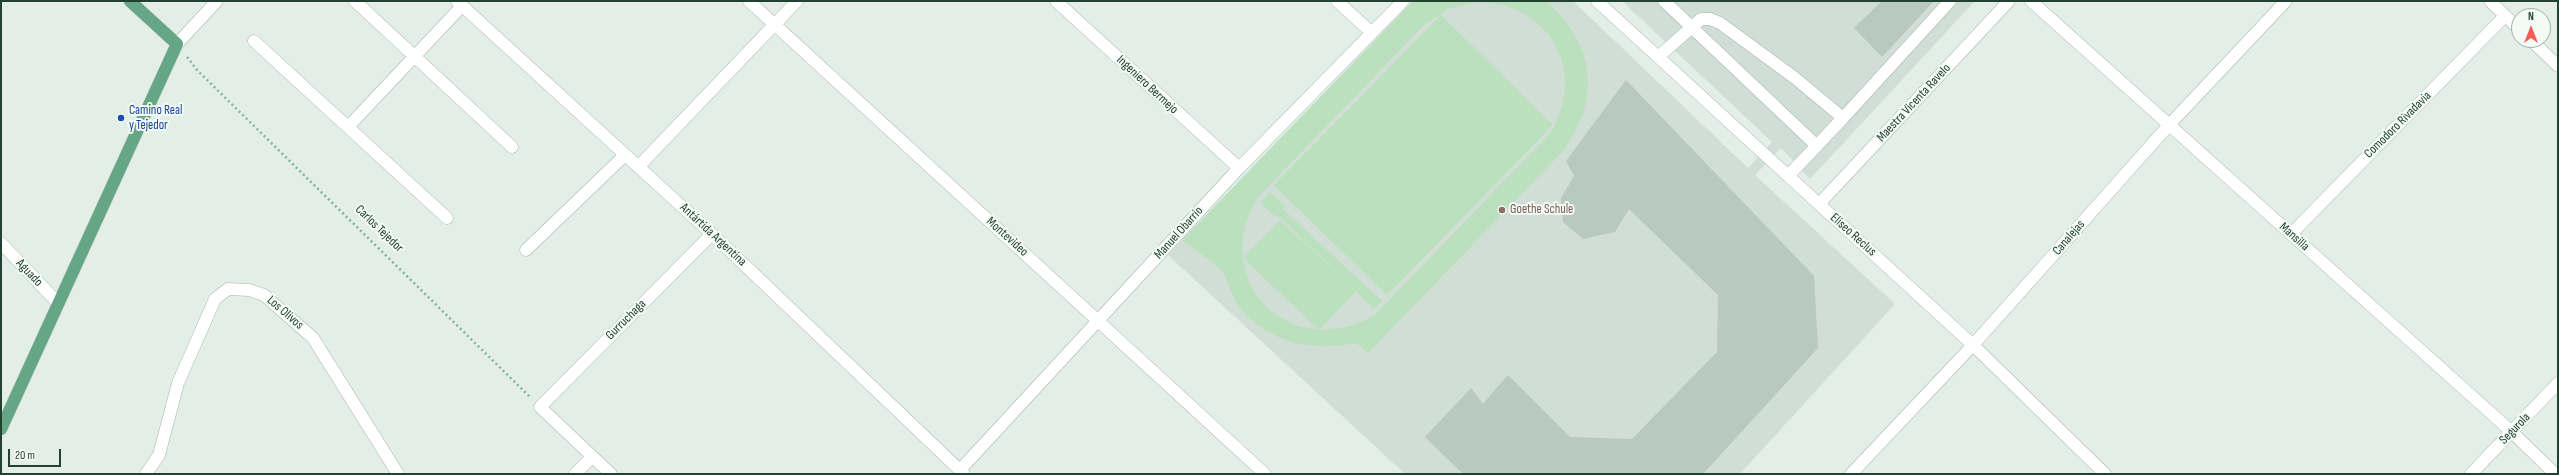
<!DOCTYPE html>
<html>
<head>
<meta charset="utf-8">
<style>
	body { margin:0 }
	#map { position:relative; width:2559px; height:475px; overflow:hidden; background:#e3eee7; font-family:"Sofia Sans Condensed",sans-serif }
	canvas { display:block }
	.frame { position:absolute; inset:0; border:2px solid #224131; pointer-events:none }
	.north { position:absolute; left:2511px; top:8px; width:40px; height:40px; box-sizing:border-box; background:#f4faf6; border:1px solid #a0b0a7; border-radius:50%; rotate:0deg; font-size:11px; font-weight:700; line-height:16px; text-align:center; color:#224131 }
	.north::after { content:''; display:block; margin:auto; width:14px; height:18px; background:#f95a56; clip-path:polygon(50% 0,100% 100%,50% 72%,0 100%) }
	.scale { position:absolute; left:8px; top:449px; width:53px; height:18px; box-sizing:border-box; border:2px solid #224131; border-top:0; padding-left:5px; font-size:12px; line-height:14px; white-space:nowrap; color:#224131; -webkit-text-stroke:3px #f4faf6; paint-order:stroke }
</style>
</head>
<body>
<div id="map">
<canvas width="2559" height="475"></canvas>
<div class="frame"></div>
<div class="north">N</div>
<div class="scale">20 m</div>
</div>
<script>
const g = document.querySelector('canvas').getContext('2d');
g.lineJoin = 'round';
function fill(path, color) {
  g.fillStyle = color;
  g.fill(path, 'evenodd');
}
function stroke(path, color, width, dash) {
  g.strokeStyle = color;
  g.lineWidth = width;
  g.lineCap = dash ? 'butt' : 'round';
  g.setLineDash(dash || []);
  g.stroke(path);
}
function write(font, color, halo, rows, align = 'center') {
  g.font = font + ' "Sofia Sans Condensed",sans-serif';
  g.lineWidth = 4;
  g.setLineDash([]);
  g.textBaseline = 'middle';
  g.strokeStyle = halo;
  g.fillStyle = color;
  for (const [text, x, y, turn = 0] of rows) {
    g.save();
    g.translate(x, y);
    g.rotate((+turn || 0) * Math.PI / 180);
    g.textAlign = isNaN(turn) ? turn : align;
    if (halo) g.strokeText(text, 0, 0);
    g.fillText(text, 0, 0);
    g.restore();
  }
}
fill(new Path2D(`
	M1413 1H1573L1748 168 1772 142 1624 3 1626 1H1975L1810 179 1781 148 1755 175 1895 304 1740 474H1405L1168 255Z`), '#d1ded5');
fill(new Path2D(`
	M1413 1H1546C1595 44 1601 97 1564 150L1368 353 1356 343C1311 352 1267 343 1238 305 1231 296 1227 277 1221 270 1209 259 1195 250 1182 240ZM1478 2C1549 4 1587 68 1552 131L1376 314C1294 365 1207 283 1257 198L1423 26 1448 9Z
	M1441 15 1553 125 1387 295 1274 185Z
	M1270 192 1285 206 1283 209 1382 301 1374 309 1278 215 1276 217 1261 203Z
	M1280 220 1356 291 1319 330 1243 258Z`), '#bbe0bd');
fill(new Path2D(`
	M1882 1H1934L1882 57 1854 28Z
	M1626 80 1814 276 1818 348 1703 474H1463L1425 437 1471 388 1483 404 1508 375 1570 437 1632 439 1717 352 1718 295 1629 209 1615 232 1583 239 1563 222 1561 198 1574 176 1566 161Z`), '#b8c9bf');
const minor = new Path2D(`
	M355 1 512 147
	M457 1 712 234 964 474
	M749 1 1265 474
	M1056 1 1239 168
	M1337 1 1372 33
	M1597 1 1973 345 2105 474
	M1664 1 1817 146
	M2031 1 2512 432 2555 474
	M2490 1 2519 29
	M2531 40 2558 66
	M254 41 447 218
	M177 44 217 1
	M1658 57 1701 19H1710L1720 23 1795 78 1843 118 1950 1
	M348 127 462 6
	M638 167 797 1
	M1788 176 1843 118
	M1819 204 2009 1
	M2291 234 2505 16
	M1 243 57 302
	M526 250 625 155
	M960 470 1239 168 1403 1
	M146 474 159 455 178 383 215 299 228 289 249 290 264 295 313 338 398 474
	M575 474 592 457
	M611 474 540 407 712 234
	M1851 474 1973 345 2169 125 2286 1
	M2471 474 2558 383`);
const major = new Path2D(`
	M1 429 177 44 130 1`);
stroke(minor, '#a5b7ad', 13);
stroke(major, '#c1cac5', 13);
stroke(new Path2D(`
	M187 57 197 70 530 397`), '#82b399', 2.5, [2, 3]);
stroke(minor, '#fff', 12);
stroke(major, '#65a687', 12);
for (const [x, y, r, color] of [
	[121,118,4,"#1a4fb4"],
	[1502,210,4,"#8d6e63"]
]) {
  const dot = new Path2D();
  dot.arc(x, y, r, 0, 2 * Math.PI);
  g.fillStyle = color;
  g.fill(dot);
  stroke(dot, '#f4faf6', 1.5);
}
write('13px', '#224131', '#f4faf6', [
	["Ingeniero Bermejo",1147,85,43],
	["Maestra Vicenta Ravelo",1914,103,-47],
	["Comodoro Rivadavia",2398,125,-45],
	["Carlos Tejedor",379,229,44],
	["Manuel Obarrio",1179,233,-48],
	["Antártida Argentina",713,235,43],
	["Eliseo Reclus",1853,235,42],
	["Montevideo",1007,237,42],
	["Mansilla",2294,237,42],
	["Canalejas",2069,238,-49],
	["Aguado",29,273,47],
	["Los Olivos",285,313,41],
	["Gurruchaga",626,320,-45],
	["Segurola",2515,429,-46]
]);
write('13px', '#164399', '#f4faf6', [
	["Camino Real",129,111],
	["y Tejedor",129,126]
], 'left');
write('13px', '#785e54', '#f4faf6', [
	["Goethe Schule",1510,210]
], 'left');
</script>
</body>
</html>
